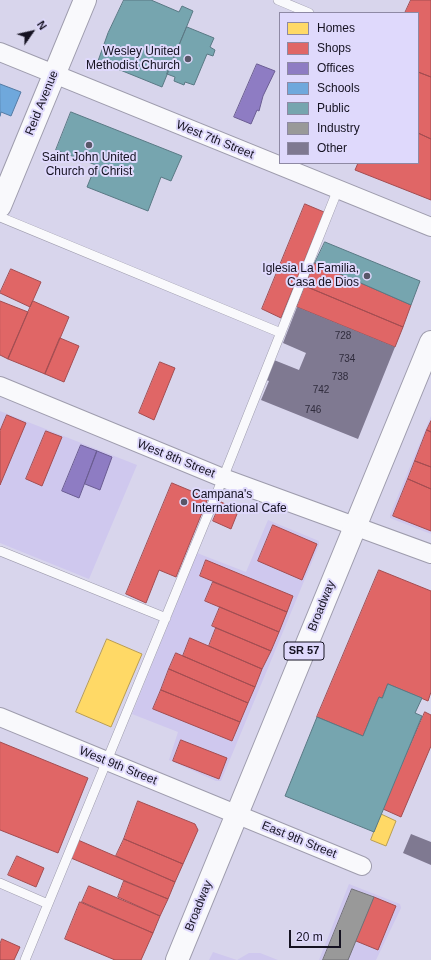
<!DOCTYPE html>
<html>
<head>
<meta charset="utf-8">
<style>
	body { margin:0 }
	#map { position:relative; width:431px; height:960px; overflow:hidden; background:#d8d5ec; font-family:Helvetica,sans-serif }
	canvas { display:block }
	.legend { position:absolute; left:279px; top:12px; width:140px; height:152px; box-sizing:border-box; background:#dfd9fc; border:1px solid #8e89a4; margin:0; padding:5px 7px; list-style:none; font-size:12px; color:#151221 }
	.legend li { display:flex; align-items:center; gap:8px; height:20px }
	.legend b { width:20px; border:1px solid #8e89a4 }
	.north { position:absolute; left:12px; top:12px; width:40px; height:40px; -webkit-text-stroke:3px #dfd9fc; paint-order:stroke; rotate:56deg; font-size:11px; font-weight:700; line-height:16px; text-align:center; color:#151221 }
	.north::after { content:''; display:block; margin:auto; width:14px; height:18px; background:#151221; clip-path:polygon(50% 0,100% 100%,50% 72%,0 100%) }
	.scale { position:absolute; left:289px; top:930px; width:52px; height:18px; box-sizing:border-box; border:2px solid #151221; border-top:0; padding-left:5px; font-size:12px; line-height:14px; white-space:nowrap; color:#151221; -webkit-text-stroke:3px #dfd9fc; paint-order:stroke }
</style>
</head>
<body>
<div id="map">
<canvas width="431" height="960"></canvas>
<ul class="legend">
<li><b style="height:11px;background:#ffd966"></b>Homes</li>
<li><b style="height:11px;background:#e06666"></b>Shops</li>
<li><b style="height:11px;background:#8e7cc3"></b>Offices</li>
<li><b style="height:11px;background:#6fa8dc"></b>Schools</li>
<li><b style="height:11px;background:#76a5af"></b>Public</li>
<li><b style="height:11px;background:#999"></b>Industry</li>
<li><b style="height:11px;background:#7f7991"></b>Other</li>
</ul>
<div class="north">N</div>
<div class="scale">20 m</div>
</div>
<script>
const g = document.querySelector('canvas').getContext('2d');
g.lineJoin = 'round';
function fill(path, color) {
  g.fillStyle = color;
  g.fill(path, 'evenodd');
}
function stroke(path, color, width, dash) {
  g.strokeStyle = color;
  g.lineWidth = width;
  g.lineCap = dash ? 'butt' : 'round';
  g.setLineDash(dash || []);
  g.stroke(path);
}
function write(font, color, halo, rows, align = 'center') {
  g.font = font + ' Helvetica,sans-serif';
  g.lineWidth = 4;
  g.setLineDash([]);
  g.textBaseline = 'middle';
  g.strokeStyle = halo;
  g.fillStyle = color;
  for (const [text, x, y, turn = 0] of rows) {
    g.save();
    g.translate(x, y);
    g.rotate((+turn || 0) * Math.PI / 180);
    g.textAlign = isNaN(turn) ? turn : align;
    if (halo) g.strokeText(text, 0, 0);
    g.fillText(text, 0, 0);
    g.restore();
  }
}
fill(new Path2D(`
	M0 411 137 465 89 579 0 543Z
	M431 416V534L390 518V515Z
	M268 520 319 541V545L221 781H216L169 760 178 732 132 714 197 553 246 572Z
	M349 884 400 904 401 908 376 960H319Z
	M213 952 237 960 249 953H260L278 960H209Z`), '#cfc8ee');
const homes = new Path2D(`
	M107 639 142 654 111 727 76 712Z
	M381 814 396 821 386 846 371 840Z`);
fill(homes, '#ffd966');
stroke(homes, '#b99d51', 1);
const shops = new Path2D(`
	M411 0H431V77L418 72V13H405Z
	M418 72 431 77V139L418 133Z
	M418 133 431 139V200L355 170 358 163H418Z
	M305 204 324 212 281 318 262 309Z
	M315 263 411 305 403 327 305 286Z
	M11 269 41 282 30 307 0 293Z
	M305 286 403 327 395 347 297 307Z
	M0 301 28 312 8 359 0 355Z
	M33 301 69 317 45 374 8 359Z
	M60 338 79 346 64 382 45 374Z
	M160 362 175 368 154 420 139 413Z
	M7 415 26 423 0 485V431Z
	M431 421V432L427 430Z
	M427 430 431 432V467L415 461Z
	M46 431 62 437 42 486 26 479Z
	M415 461 431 467V489L408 479Z
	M408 479 431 489V531L393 516Z
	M172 483 208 498 176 577 159 570 146 603 126 594Z
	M221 502 234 508 233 512 237 514 231 529 213 521Z
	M273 525 317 544 302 580 258 561Z
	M206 560 293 596 287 612 200 576Z
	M379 570 431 591V692L428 701 388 684 382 698 379 697 363 736 317 717Z
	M213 582 287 612 279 632 205 601Z
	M220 607 279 632 271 651 212 626Z
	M216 628 271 651 262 669 209 646Z
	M190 638 262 669 255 687 183 656Z
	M176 653 255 687 248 703 169 669Z
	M169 669 248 703 240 722 161 690Z
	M161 690 240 722 232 741 153 709Z
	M425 712 431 715V746L401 817 383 809Z
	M181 740 227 758 219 779 173 761Z
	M0 742 88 778 58 853 0 830Z
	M138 801 195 824 198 830 183 864 124 839Z
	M124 839 183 864 175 882 116 856Z
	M78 840 175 882 168 899 71 858Z
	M17 856 44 868 36 887 8 875Z
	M124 881 168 899 160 916 118 897Z
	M89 886 160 916 153 933 82 902Z
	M374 897 396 906 378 950 356 941Z
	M80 902 153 933 141 960H115L65 939Z
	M2 939 20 947 14 960H0V944Z`);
fill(shops, '#e06666');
stroke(shops, '#a34d51', 1);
const offices = new Path2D(`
	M257 64 275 71 263 96 259 111 257 110 251 124 234 117Z
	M81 445 97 451 79 498 62 491Z
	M97 451 112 457 100 490 85 484Z`);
fill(offices, '#8e7cc3');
stroke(offices, '#6a5c92', 1);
const schools = new Path2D(`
	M0 84 21 92 11 116 1 112 0 116Z`);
fill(schools, '#6fa8dc');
stroke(schools, '#547ba4', 1);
const public = new Path2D(`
	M124 0H151L179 12 182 6 193 11 162 87 98 61 108 33Z
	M187 27 214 38 210 47 215 50 213 56 207 54 194 85 185 82 184 85 174 81 175 77 167 74Z
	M71 112 182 156 171 181 161 177 148 211 87 187 96 165 56 150Z
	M325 242 420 281 411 305 315 263Z
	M388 684 422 698 415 713 422 716 374 832 285 796 317 717 363 736 379 697 382 698Z`);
fill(public, '#76a5af');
stroke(public, '#597984', 1);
const industry = new Path2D(`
	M352 889 374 897 348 960H323Z`);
fill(industry, '#999');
stroke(industry, '#717075', 1);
fill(new Path2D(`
	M297 307 395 347 358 439 261 400 269 381 266 380 274 360 299 370 306 353 283 343Z
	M411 834 431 842V865L403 853Z`), '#7f7991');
const service = new Path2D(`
	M278 0 309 13
	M0 217 281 333
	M0 551 166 618
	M0 883 48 904
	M25 960 223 478 338 189`);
const minor = new Path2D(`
	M0 52 431 227
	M0 386 223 478 431 554
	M0 717 362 866`);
const tertiary = new Path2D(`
	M0 206 85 0`);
const primary = new Path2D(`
	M177 960 431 342`);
stroke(service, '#9e9cad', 10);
stroke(minor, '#9e9cad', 20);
stroke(tertiary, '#9e9cad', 24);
stroke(primary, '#9e9cad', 24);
stroke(service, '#f9f9fc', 9);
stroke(minor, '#f9f9fc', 18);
stroke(tertiary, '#f9f9fc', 22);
stroke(primary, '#f9f9fc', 22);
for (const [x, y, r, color] of [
	[188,59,4,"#595668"],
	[89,145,4,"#595668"],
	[367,276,4,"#595668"],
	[184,502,4,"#595668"]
]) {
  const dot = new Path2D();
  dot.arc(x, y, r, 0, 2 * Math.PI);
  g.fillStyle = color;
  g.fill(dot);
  stroke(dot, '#dfd9fc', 1.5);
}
write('10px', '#302c3d', null, [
	["728",343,336],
	["734",347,359],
	["738",340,377],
	["742",321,390],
	["746",313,410]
]);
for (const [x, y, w] of [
	[304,651,40]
]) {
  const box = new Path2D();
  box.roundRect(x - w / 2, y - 9, w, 18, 3);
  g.fillStyle = '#dfd9fc';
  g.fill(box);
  stroke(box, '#151221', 1);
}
write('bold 11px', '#151221', null, [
	["SR 57",304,651]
]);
write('12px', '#151221', '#dfd9fc', [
	["Wesley United",180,52],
	["Methodist Church",180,66],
	["Saint John United",89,158,"center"],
	["Church of Christ",89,172,"center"],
	["Iglesia La Familia,",359,269],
	["Casa de Dios",359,283],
	["Campana's",192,495,"left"],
	["International Cafe",192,509,"left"]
], 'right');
write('12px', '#151221', '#dfd9fc', [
	["Reid Avenue",42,103,-68],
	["West 7th Street",215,140,22],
	["West 8th Street",176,459,22],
	["Broadway",322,606,-68],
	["West 9th Street",118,766,22],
	["East 9th Street",299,840,22],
	["Broadway",199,906,-68]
]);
</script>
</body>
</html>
